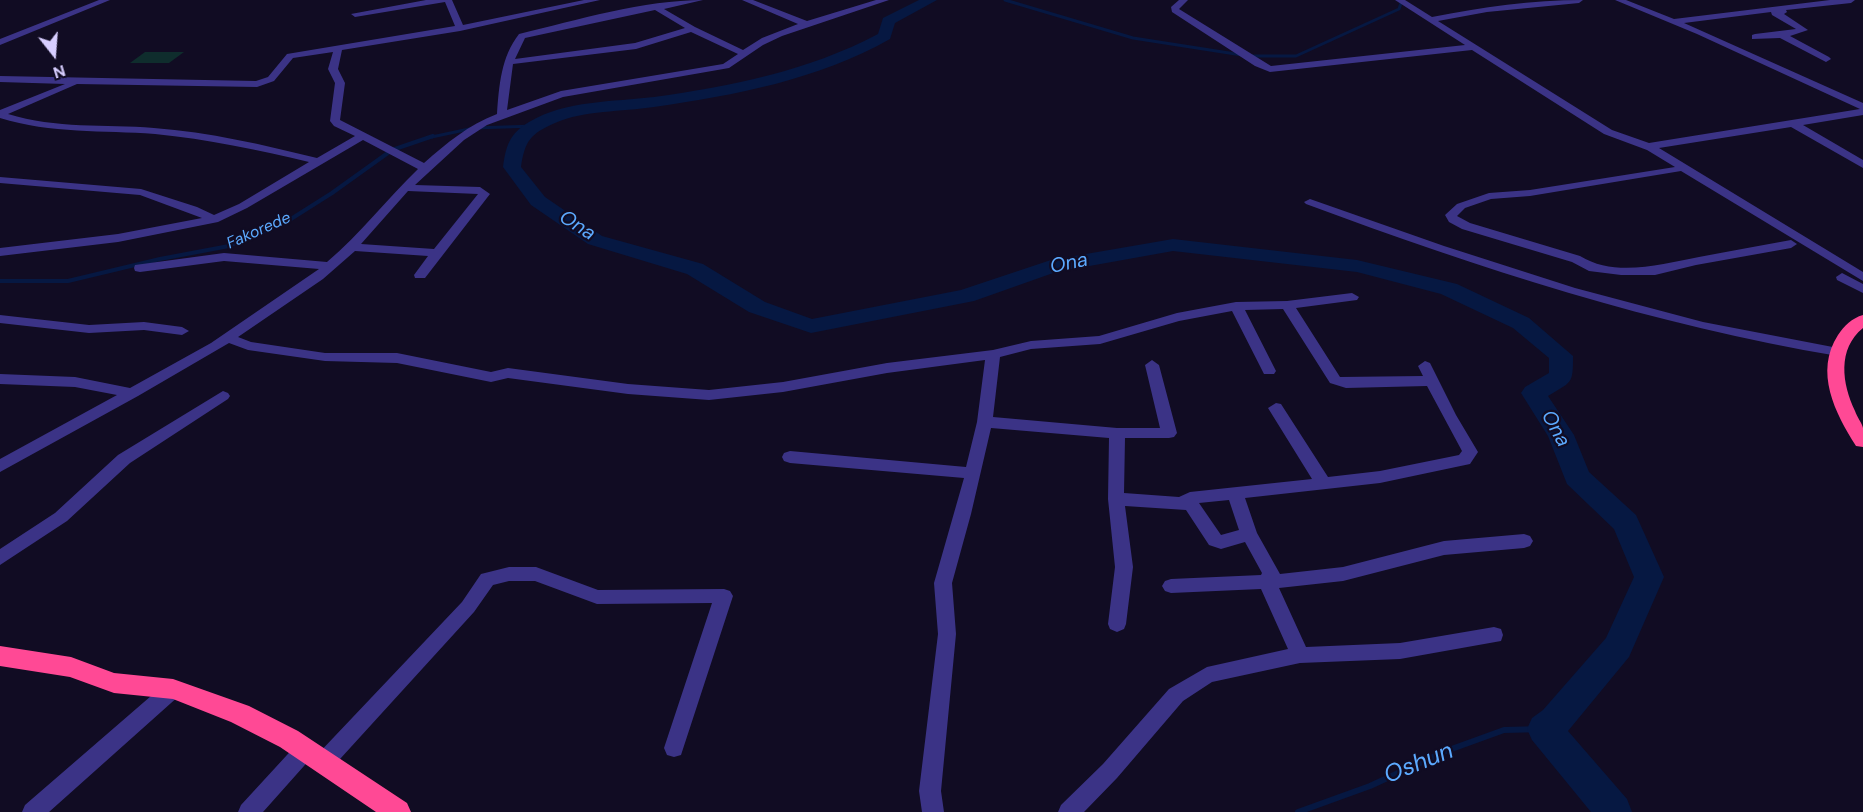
<!DOCTYPE html>
<html>
<head>
<meta charset="utf-8">
<style>
	body { margin:0 }
	#map { position:relative; width:1863px; height:812px; overflow:hidden; background:#110c23; font-family:"DM Sans",sans-serif }
	canvas { display:block }
	.north { position:absolute; left:24px; top:24px; width:60px; height:60px; -webkit-text-stroke:4px #110c23; paint-order:stroke; rotate:163deg; font-size:16px; font-weight:700; line-height:24px; text-align:center; color:#d7ceff }
	.north::after { content:''; display:block; margin:auto; width:21px; height:27px; background:#d7ceff; clip-path:polygon(50% 0,100% 100%,50% 72%,0 100%) }
</style>
</head>
<body>
<div id="map">
<canvas width="1863" height="812"></canvas>
<div class="north">N</div>
</div>
<script>
const g = document.querySelector('canvas').getContext('2d');
g.lineJoin = 'round';
function fill(path, color) {
  g.fillStyle = color;
  g.fill(path, 'evenodd');
}
function stroke(path, color, width, dash) {
  g.strokeStyle = color;
  g.lineWidth = width;
  g.lineCap = dash ? 'butt' : 'round';
  g.setLineDash(dash || []);
  g.stroke(path);
}
function write(font, color, halo, rows, align = 'center') {
  g.font = font + ' "DM Sans",sans-serif';
  g.lineWidth = 4.5;
  g.setLineDash([]);
  g.textBaseline = 'middle';
  g.strokeStyle = halo;
  g.fillStyle = color;
  for (const [text, x, y, turn = 0] of rows) {
    g.save();
    g.translate(x, y);
    g.rotate((+turn || 0) * Math.PI / 180);
    g.textAlign = isNaN(turn) ? turn : align;
    if (halo) g.strokeText(text, 0, 0);
    g.fillText(text, 0, 0);
    g.restore();
  }
}
fill(new Path2D(`
	M145 52H184L169 63H130Z`), '#0f2d2d');
stroke(new Path2D(`
	M1005 0 1133 38 1242 55
	M1250 56H1296L1399 9 1402 0
	M427 138 474 128 535 126`), '#061842', 3);
stroke(new Path2D(`
	M0 281H68L160 259 229 246 283 224 332 193 392 150 433 136`), '#061842', 4);
stroke(new Path2D(`
	M1298 812 1370 786 1446 751 1504 730 1544 729`), '#061842', 6);
fill(new Path2D(`
	M919 0H937L895 23 890 39C817 80 736 95 654 107 621 112 585 110 555 123 530 134 525 141 521 167L545 197 602 236 703 264 765 302 812 319 961 290 1051 260 1173 239 1357 260 1457 284 1529 318 1573 356C1573 385 1572 381 1548 396L1574 435 1589 472 1636 515 1664 577 1629 657 1568 731 1627 799 1632 812H1591L1532 740 1527 729 1532 718 1543 710 1606 638 1634 577 1614 529 1567 484 1548 436 1521 393 1525 387 1549 373V358L1513 328 1441 294 1357 272 1173 251 1056 272 974 301 811 333 749 312 687 274 588 244 531 205 503 167C506 146 509 134 529 122 566 100 613 102 654 97 732 86 808 71 878 34L883 18Z`), '#061842');
fill(new Path2D(`
	M99 0H110L0 45V39Z
	M426 0H452L463 25 584 0H600L460 31 342 50 338 69 345 83 340 120 424 163C447 143 468 125 497 114 499 86 501 57 519 34 577 20 644 0 703 0L664 9 695 27 743 50 762 38 798 24 742 0H753L807 21 876 0H889L782 36 763 45 729 68 563 97 487 125 464 140 415 185 480 187 490 194 425 278H415L414 275 428 256 355 251 323 279 238 337 251 342 325 353H397L491 372 508 368 628 384 709 390 783 382 887 363 993 350 1031 341 1099 336 1177 313 1236 302 1287 301 1352 293 1359 297 1357 300 1296 308 1340 377 1423 376 1418 366 1425 361 1430 363 1456 415 1478 452 1470 464 1380 483 1245 498 1257 533 1280 574 1343 567 1444 541 1524 534 1530 536 1533 541 1530 546 1524 548 1444 555 1343 581 1279 588 1306 647 1400 643 1494 627 1501 629 1503 635 1501 641 1400 659 1300 663 1212 682 1183 701 1117 778 1084 812H1058L1061 805 1103 764 1169 689 1207 667 1288 649 1261 589 1171 593 1165 591 1162 586 1165 581 1171 579 1261 575 1262 573 1245 542 1221 549 1209 545 1186 510 1125 506 1133 567 1126 624 1124 629 1117 632 1110 629 1108 624 1115 567 1108 499 1109 438 991 428 971 514 952 583 956 634 941 791 944 812H922L919 791 938 634 934 583 964 478 790 463 784 461 782 457 784 453 790 451 966 467 977 422 985 360 887 373 783 392 709 400 628 394 508 378 491 382 397 363 325 361 248 350 229 343 138 396 0 472V459L117 395 75 387 0 384V374L75 377 130 388 211 343 319 269 224 261 140 272 135 271 134 268 135 265 224 253 327 262C360 234 387 199 418 169L363 140 247 208 218 222 118 242 0 256V248L118 234 202 218 140 195 0 183V177L141 189 197 207 214 215 239 204 309 162C259 150 207 139 155 134 103 130 51 134 0 118V110L65 84 0 82V76L256 81 268 77 287 54 455 26 445 2 355 17 351 14ZM655 10 685 28 635 43 515 59 525 38ZM691 32 738 54 723 64 561 91 507 110 513 64 636 49ZM333 52 328 69 335 83 330 121 334 126 355 136 317 158C264 145 209 132 154 128 105 124 56 129 8 114L77 84 257 87 274 81 293 58ZM408 191 478 194 434 249 361 244ZM1283 309 1330 383 1346 388 1427 386 1462 451 1459 455 1380 471 1328 477 1281 404 1276 403 1268 408 1312 479 1190 492 1179 497 1124 493 1125 438H1169L1174 437 1177 433 1159 365 1152 360 1145 365 1160 428H1117L993 417 1000 357 1031 349 1100 344 1179 321 1232 311 1264 374H1274L1276 371 1245 310ZM1229 500 1239 530 1221 535 1199 503Z
	M1179 0H1188L1179 9 1271 66 1465 45 1395 0H1405L1432 17C1482 7 1532 0 1583 0L1579 3 1487 12 1438 21 1612 130 1649 143 1860 109 1697 34 1615 0H1626L1674 19 1830 0H1855L1851 3 1786 10 1787 12 1784 14 1808 30 1790 36 1829 57 1831 59 1826 62 1780 38 1752 39V35L1755 34 1796 29 1772 15 1771 12 1684 23 1863 103V115L1803 125 1863 160V168L1791 127 1659 148 1863 272V281L1681 171 1530 196 1491 199 1465 208 1457 216 1470 223 1580 256C1616 278 1661 264 1699 257 1729 251 1760 246 1791 240L1797 244 1791 248 1696 265 1655 275H1621L1589 271 1572 262 1462 229 1449 222 1445 215 1457 204 1489 193 1530 190 1675 167 1647 150 1604 134 1472 50 1270 72 1255 66 1172 12 1171 7Z
	M1310 199 1444 246 1575 288 1703 322 1838 348 1845 352 1838 356C1653 325 1481 269 1306 204L1304 202Z
	M1842 273 1863 284V293L1837 280 1836 277Z
	M0 315 89 325 144 322 182 327 189 331 182 335 144 330 89 333 0 323Z
	M223 391 228 393 230 396 228 399 130 463 67 521 0 565V549L55 513 118 455Z
	M509 567H536L598 590 724 589 730 591 733 596 681 755 674 757 667 755 664 748 712 603 597 604 535 581H509L493 585 474 612 330 770 323 773 316 770 313 763 316 756 462 602 481 574Z
	M173 680 180 683 183 689 180 695 49 812H22L25 805 166 683Z
	M305 741 312 743 315 750 312 757 263 812H238L241 805 298 743Z`), '#3b3386');
fill(new Path2D(`
	M1863 315V328C1837 349 1842 384 1855 411 1857 417 1862 423 1863 428 1863 434 1863 441 1863 447L1856 446C1835 413 1814 372 1838 335 1844 326 1852 318 1863 315Z
	M0 646 71 657 114 673 173 679 249 706 298 731 407 803 411 812H376L280 747 231 722 173 699 114 693 70 677 0 666Z`), '#ff4995');
write('italic 16px', '#5caaff', '#110c23', [
	["Fakorede",259,231,-24]
]);
write('italic 20px', '#5caaff', '#110c23', [
	["Ona",577,226,32],
	["Ona",1069,264,-12],
	["Ona",1555,429,61]
]);
write('italic 24px', '#5caaff', '#110c23', [
	["Oshun",1419,764,-22]
]);
</script>
</body>
</html>
